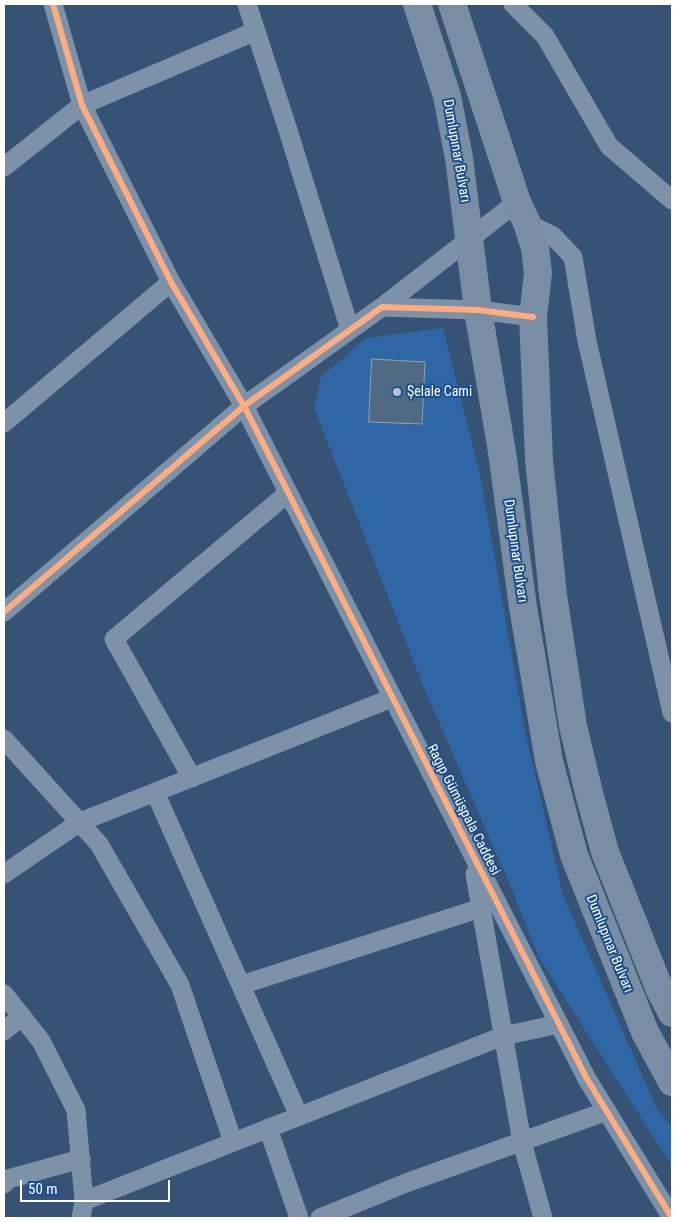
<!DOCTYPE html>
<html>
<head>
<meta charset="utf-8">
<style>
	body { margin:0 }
	#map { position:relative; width:676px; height:1222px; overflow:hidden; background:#365274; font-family:"Roboto Condensed",sans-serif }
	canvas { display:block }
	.frame { position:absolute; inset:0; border:5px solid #fff; pointer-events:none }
	.scale { position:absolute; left:20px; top:1180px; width:150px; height:22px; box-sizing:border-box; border:2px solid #fff; border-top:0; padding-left:6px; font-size:15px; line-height:18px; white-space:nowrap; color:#fff; -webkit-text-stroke:4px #1b4f8f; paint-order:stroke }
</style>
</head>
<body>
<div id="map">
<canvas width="676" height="1222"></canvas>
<div class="frame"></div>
<div class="scale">50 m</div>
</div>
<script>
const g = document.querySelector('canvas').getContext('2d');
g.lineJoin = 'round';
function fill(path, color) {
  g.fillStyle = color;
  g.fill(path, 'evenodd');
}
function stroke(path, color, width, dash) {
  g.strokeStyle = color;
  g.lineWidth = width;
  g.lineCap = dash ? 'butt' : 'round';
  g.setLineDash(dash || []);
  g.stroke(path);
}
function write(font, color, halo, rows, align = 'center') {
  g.font = font + ' "Roboto Condensed",sans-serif';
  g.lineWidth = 4;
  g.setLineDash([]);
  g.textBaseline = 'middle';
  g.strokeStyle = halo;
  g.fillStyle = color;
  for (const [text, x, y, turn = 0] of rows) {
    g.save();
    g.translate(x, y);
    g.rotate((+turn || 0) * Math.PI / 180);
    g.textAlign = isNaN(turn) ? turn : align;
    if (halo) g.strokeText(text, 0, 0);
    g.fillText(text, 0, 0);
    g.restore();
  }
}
fill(new Path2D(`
	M443 328 480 474 525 731 563 895 657 1109 672 1127V1166L539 958 511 887 424 688 314 408 321 377 366 338Z`), '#2f66a5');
const building = new Path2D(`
	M372 359 425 362 422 424 369 422Z`);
fill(building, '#526984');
stroke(building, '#92a2b6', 1);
stroke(new Path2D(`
	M53 4 82 105 171 282 244 406 587 1079 672 1218
	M247 4 287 127 350 330
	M513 4 545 36 609 146 672 200
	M4 167 82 105 256 31
	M527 223 553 236 573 257 587 341 672 713
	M382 307 517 202
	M4 423 171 282
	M4 612 244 406 382 307 478 310 533 317
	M4 739 99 844 180 985 233 1142
	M192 778 114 639 288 493
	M155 792 299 1116
	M4 874 80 822 392 698
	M475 874 522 1142 543 1218
	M241 985 481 908
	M4 994 41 1041 76 1110 84 1201 81 1218
	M4 1031 22 1016
	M268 1128 299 1218
	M4 1184 8 1179 81 1159
	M84 1201 503 1036 559 1024
	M320 1218 406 1183 607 1111`), '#7d92a8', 19);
stroke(new Path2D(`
	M417 4 447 96 459 158 478 310 502 452 523 607 549 761 574 855 645 1032 672 1082
	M452 4 517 202 527 223 535 248 538 273 533 317 539 460 553 595 573 726 589 793 605 852 660 990 672 1013`), '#798da4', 28);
stroke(new Path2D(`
	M53 4 82 105 171 282 244 406 587 1079 672 1218
	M4 612 244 406 382 307 478 310 533 317`), '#ffac80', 6);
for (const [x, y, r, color] of [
	[397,392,5,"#b9c2ce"]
]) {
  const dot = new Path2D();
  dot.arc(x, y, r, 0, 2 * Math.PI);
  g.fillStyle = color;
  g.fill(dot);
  stroke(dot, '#1b4f8f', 2);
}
write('14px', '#fff', '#1b4f8f', [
	["Dumlupınar Bulvarı",456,151,80],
	["Dumlupınar Bulvarı",515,551,82],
	["Ragıp Gümüşpala Caddesi",463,810,63],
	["Dumlupınar Bulvarı",609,944,68]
]);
write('14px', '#fff', '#1b4f8f', [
	["Şelale Cami",407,392]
], 'left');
</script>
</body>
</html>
